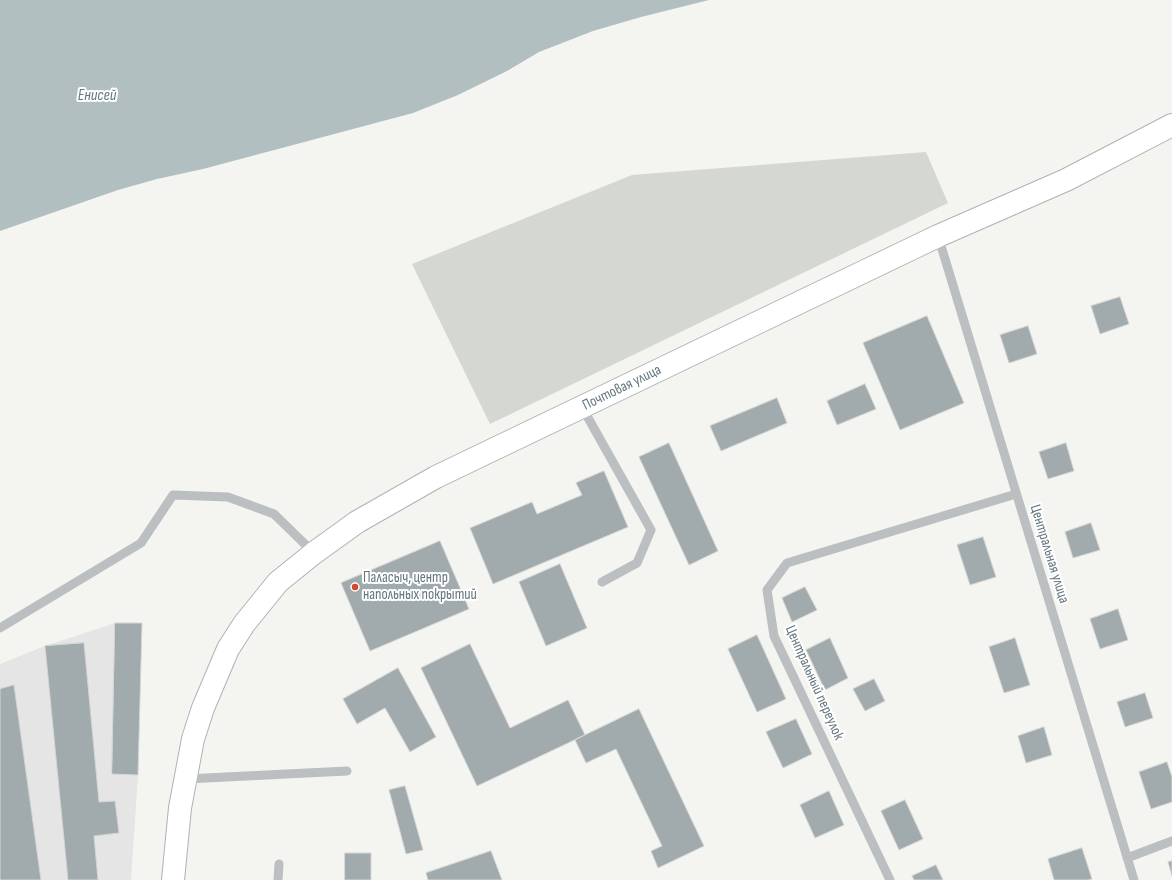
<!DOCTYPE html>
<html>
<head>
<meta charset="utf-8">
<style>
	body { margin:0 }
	canvas { display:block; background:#f4f4f0 }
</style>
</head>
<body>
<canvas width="1172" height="880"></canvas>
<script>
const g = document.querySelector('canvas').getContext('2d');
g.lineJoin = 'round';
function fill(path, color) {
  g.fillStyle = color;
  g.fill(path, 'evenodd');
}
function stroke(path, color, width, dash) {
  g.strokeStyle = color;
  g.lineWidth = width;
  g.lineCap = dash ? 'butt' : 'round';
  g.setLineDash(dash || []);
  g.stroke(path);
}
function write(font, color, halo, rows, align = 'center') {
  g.font = font + ' "Sofia Sans Condensed",sans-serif';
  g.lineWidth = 4;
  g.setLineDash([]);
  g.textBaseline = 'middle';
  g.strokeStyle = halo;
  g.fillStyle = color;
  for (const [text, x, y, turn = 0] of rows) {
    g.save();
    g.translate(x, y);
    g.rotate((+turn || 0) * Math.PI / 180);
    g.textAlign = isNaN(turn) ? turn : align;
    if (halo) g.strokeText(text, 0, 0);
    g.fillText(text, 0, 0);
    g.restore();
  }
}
fill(new Path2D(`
	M115 623H142L138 775 131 880H0V664L45 646Z`), '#e4e5e4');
fill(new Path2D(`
	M926 152 948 203 490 424 412 264 632 175Z`), '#d4d8d0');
fill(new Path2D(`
	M0 0H709L641 17 593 31 539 52 507 71 458 95 413 113 203 169 157 179 118 190 0 231Z`), '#b1bfc1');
const building = new Path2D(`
	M1120 297 1129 324 1100 334 1091 306Z
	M927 316 964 403 900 430 863 343Z
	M1028 326 1037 354 1009 363 1000 335Z
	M865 384 876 409 837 425 827 401Z
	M777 398 787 423 721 451 710 426Z
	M669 443 718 551 689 565 639 457Z
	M1066 443 1074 471 1048 479 1039 452Z
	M604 471 628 527 493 584 470 528 532 502 537 514 582 495 576 483Z
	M1091 523 1100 550 1073 558 1065 532Z
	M983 537 996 577 970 585 957 545Z
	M440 541 469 609 370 651 341 583Z
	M560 564 587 628 546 646 519 582Z
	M805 587 817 610 792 622 782 598Z
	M1118 609 1128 640 1100 649 1090 619Z
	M115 623H142L138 775 112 774Z
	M757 635 786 699 757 712 728 649Z
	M830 638 848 678 825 690 806 650Z
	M1015 638 1030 685 1004 693 989 647Z
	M84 643 99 802 115 801 119 833 94 836 98 880H68L45 646Z
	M470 644 510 728 568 700 585 735 477 786 421 668Z
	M398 668 436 737 410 752 385 708 357 724 343 699Z
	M874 679 885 701 865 711 853 689Z
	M14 685 41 880H0V689Z
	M1145 693 1153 718 1125 727 1117 702Z
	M639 709 704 846 658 868 651 851 662 846 616 749 586 763 575 740Z
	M796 719 812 754 783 768 766 732Z
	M1044 727 1052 755 1026 763 1018 736Z
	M1167 762 1172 777V802L1151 809 1139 772Z
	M405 786 423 850 406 854 389 790Z
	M829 791 844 825 815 838 800 805Z
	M905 800 923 839 899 850 881 811Z
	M1082 848 1092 879 1088 880H1054L1048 859Z
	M491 851 502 880H428L426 873Z
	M345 853H371V880H345Z
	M1172 861V876L1168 862Z
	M936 865 943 880H914L912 876Z`);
fill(building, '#a1abae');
stroke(building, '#d5d5d3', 1);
const secondary = new Path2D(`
	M173 880 180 808 193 739 203 708 228 649 244 624 278 582 314 553 357 522 436 477 938 236 1066 180 1172 125`);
stroke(secondary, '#adb3b7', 24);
stroke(new Path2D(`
	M938 236 1134 880
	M582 407 651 530 637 563 602 582
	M0 628 141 543 173 495 228 497 274 514 314 553
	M186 779 347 771
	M1127 858 1172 841
	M278 880 279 864
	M890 880 774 636 767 590 787 563 1016 494`), '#bbbfc2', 9);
stroke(secondary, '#fff', 22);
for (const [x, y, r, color] of [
	[355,587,4,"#d44830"]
]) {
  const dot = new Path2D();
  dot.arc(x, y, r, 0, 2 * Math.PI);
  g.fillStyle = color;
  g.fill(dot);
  stroke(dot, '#fff', 1.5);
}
write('15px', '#65767f', '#fff', [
	["Почтовая улица",622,388,-26],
	["Центральная улица",1049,554,73],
	["Центральный переулок",814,683,66]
]);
write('15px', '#65767f', '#fff', [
	["Паласыч, центр",363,578],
	["напольных покрытий",363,595]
], 'left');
write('italic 16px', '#61777c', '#fff', [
	["Енисей",97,96]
]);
</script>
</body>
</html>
